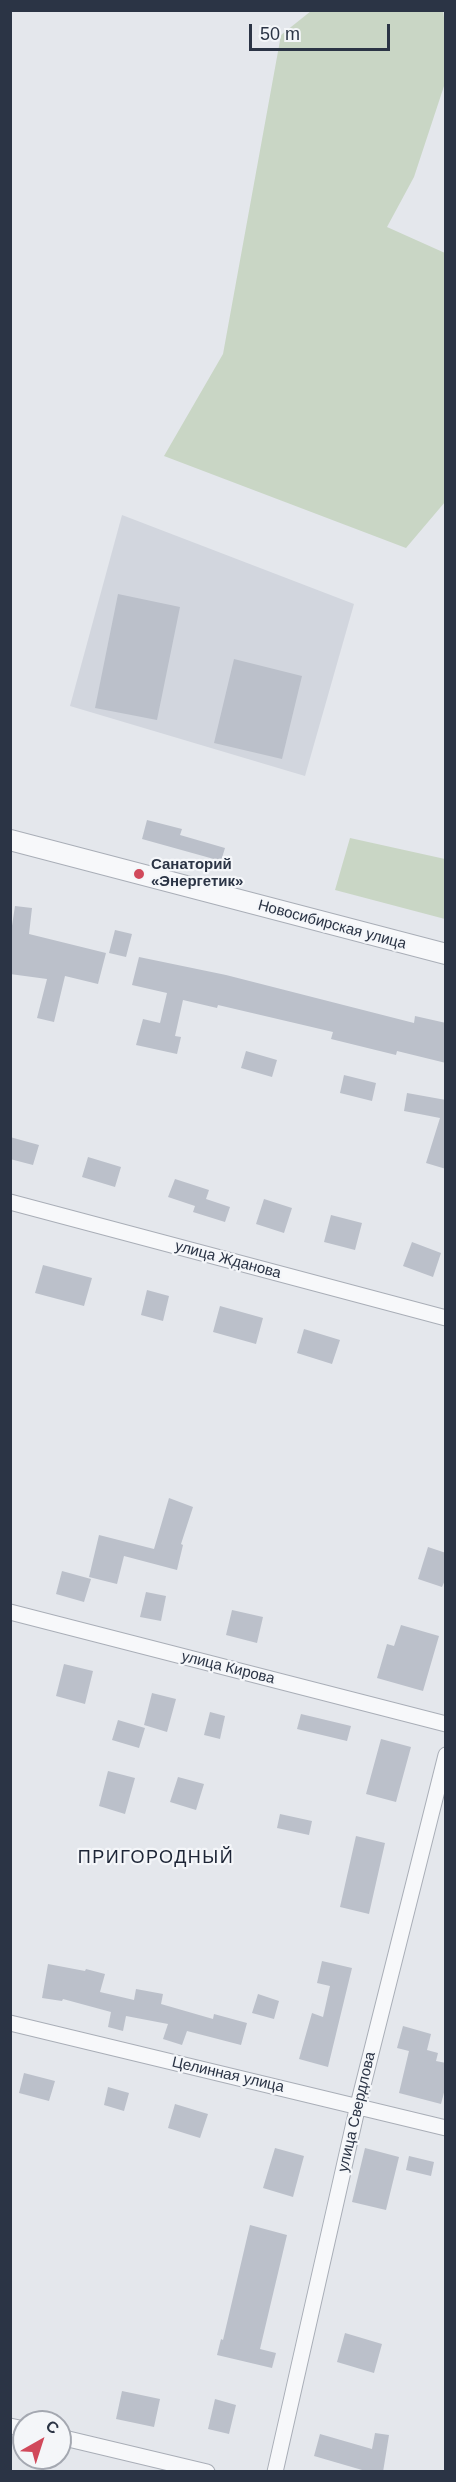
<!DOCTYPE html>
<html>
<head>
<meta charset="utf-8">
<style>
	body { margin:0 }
	#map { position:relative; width:456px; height:2482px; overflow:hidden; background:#e4e7ec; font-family:Arial,sans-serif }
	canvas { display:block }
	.frame { position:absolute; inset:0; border:12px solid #2b3445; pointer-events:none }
	.north { position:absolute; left:12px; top:2410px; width:60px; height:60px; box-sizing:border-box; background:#f4f6f9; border:2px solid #a4a8b1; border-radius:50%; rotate:39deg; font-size:16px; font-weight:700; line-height:24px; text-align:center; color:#2b3445 }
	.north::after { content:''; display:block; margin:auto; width:21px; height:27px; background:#d1495b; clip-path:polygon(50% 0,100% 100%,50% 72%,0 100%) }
	.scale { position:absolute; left:249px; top:24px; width:141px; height:27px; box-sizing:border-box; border:3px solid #2b3445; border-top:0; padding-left:8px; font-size:18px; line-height:21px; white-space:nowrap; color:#2b3445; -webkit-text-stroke:4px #f4f6f9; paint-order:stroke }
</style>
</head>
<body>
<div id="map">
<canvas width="456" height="2482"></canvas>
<div class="frame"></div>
<div class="north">С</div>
<div class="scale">50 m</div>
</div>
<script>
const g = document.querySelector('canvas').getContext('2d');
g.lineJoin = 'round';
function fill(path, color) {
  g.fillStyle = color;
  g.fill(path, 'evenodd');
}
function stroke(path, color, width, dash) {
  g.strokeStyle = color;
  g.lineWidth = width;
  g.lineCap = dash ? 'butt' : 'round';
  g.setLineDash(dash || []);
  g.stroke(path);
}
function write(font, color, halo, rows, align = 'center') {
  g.font = font + ' Arial,sans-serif';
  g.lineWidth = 4.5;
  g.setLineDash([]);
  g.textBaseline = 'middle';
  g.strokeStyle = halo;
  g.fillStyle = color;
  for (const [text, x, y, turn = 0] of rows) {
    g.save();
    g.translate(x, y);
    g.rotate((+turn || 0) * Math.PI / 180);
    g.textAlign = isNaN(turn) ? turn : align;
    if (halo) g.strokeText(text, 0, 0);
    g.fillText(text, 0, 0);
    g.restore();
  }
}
fill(new Path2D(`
	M122 515 354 604 305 776 70 706Z`), '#d2d6de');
fill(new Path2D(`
	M311 11H443L446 30 445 83 414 177 387 227 445 253V502L406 548 164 456 223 354 281 35Z
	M350 838 445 859V919L335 890Z`), '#c9d6c5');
fill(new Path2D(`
	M118 594 180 607 157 720 95 708Z
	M234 659 302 676 282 759 214 743Z
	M147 820 182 829 180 835 225 848 221 861 142 839Z
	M15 906 32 908 29 934 106 953 98 984 65 976 54 1022 37 1018 47 979 10 974V939Z
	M115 930 132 934 126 957 109 953Z
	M139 957 226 975 414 1023 415 1016 446 1023V1063L397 1051 396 1055 331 1039 333 1032 218 1005 217 1008 183 1000 175 1036 181 1037 177 1054 136 1045 143 1019 160 1023 167 993 132 985Z
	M246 1051 277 1060 272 1077 241 1068Z
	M344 1075 376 1083 372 1101 340 1093Z
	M407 1093 446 1100V1169L426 1163 440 1118 404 1111Z
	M10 1137 39 1145 33 1165 10 1159Z
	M88 1157 121 1167 115 1187 82 1177Z
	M175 1179 209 1190 206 1199 230 1207 225 1222 193 1212 195 1206 168 1197Z
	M264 1199 292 1208 284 1233 256 1224Z
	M331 1215 362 1223 355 1250 324 1242Z
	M412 1242 441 1253 433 1277 403 1266Z
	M43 1265 92 1278 84 1306 35 1293Z
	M147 1290 169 1296 163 1321 141 1315Z
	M220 1306 263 1318 256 1344 213 1332Z
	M304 1329 340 1340 332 1364 297 1353Z
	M169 1498 193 1507 181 1544 183 1545 177 1570 124 1556 117 1584 89 1577 99 1535 154 1549Z
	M428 1547 446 1553V1578L442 1587 418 1579Z
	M62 1571 91 1579 84 1602 56 1594Z
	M146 1592 166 1596 161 1621 140 1617Z
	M232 1610 263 1617 257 1643 226 1635Z
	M401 1625 439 1636 423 1691 377 1678 387 1644 394 1646Z
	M64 1664 93 1671 85 1704 56 1696Z
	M152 1693 176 1699 167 1732 144 1725Z
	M210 1712 225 1716 220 1739 204 1735Z
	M301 1714 351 1726 347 1741 297 1729Z
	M118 1720 145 1728 139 1748 112 1740Z
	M381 1739 411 1747 396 1802 366 1794Z
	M108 1771 135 1778 125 1814 99 1806Z
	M178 1777 204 1784 196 1810 170 1802Z
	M280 1814 312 1821 309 1835 277 1828Z
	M356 1836 385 1843 369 1914 340 1907Z
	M322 1961 352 1968 328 2067 299 2059 312 2013 323 2017 330 1986 317 1983Z
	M48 1964 85 1971 86 1969 105 1974 100 1992 134 2000 136 1989 163 1994 161 2004 213 2019 214 2014 247 2023 241 2045 187 2031 182 2045 163 2039 168 2024 126 2016 123 2031 108 2027 111 2012 63 1999 62 2001 42 1998Z
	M258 1994 279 2001 274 2019 252 2013Z
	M403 2026 431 2034 427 2050 438 2053 436 2061 446 2063V2085L441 2104 399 2093 409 2051 397 2048Z
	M24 2073 55 2081 49 2101 19 2093Z
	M108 2087 129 2093 124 2111 104 2105Z
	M175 2104 208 2114 200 2138 168 2128Z
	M275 2148 304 2156 293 2197 263 2188Z
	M365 2148 399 2157 386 2210 352 2202Z
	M409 2156 434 2162 431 2176 406 2170Z
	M250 2225 287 2235 260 2349 276 2353 272 2368 217 2355 221 2339 223 2340Z
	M345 2333 382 2344 374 2373 337 2362Z
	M122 2391 160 2399 154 2427 116 2419Z
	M215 2399 236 2405 229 2434 208 2429Z
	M375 2433 389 2435 383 2472H369L314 2456 320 2434 372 2449Z`), '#bbc0ca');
const minor = new Path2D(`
	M10 1202 446 1318
	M10 1612 446 1724
	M10 2023 446 2128
	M10 2426 24 2429
	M60 2437 207 2472
	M275 2472 358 2105 446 1755`);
const tertiary = new Path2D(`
	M10 840 446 954`);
stroke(minor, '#a9aeb7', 17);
stroke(tertiary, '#a9aeb7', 22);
stroke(minor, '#f7f8fa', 15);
stroke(tertiary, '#f7f8fa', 20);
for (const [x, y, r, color] of [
	[139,874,6,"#d1495b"]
]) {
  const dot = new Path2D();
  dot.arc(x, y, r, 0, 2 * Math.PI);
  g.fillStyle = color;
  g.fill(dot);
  stroke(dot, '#f4f6f9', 2);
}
write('bold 15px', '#2b3445', '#f4f6f9', [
	["Санаторий",151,865],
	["«Энергетик»",151,882]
], 'left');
write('15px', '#2b3445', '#f4f6f9', [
	["Новосибирская улица",332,925,15],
	["улица Жданова",228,1260,15],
	["улица Кирова",228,1668,14],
	["Целинная улица",228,2075,13],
	["улица Свердлова",357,2112,-77]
]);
g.letterSpacing = '1.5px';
write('18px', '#1d2536', '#f4f6f9', [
	["ПРИГОРОДНЫЙ",156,1858]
]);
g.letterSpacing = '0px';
</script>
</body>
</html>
